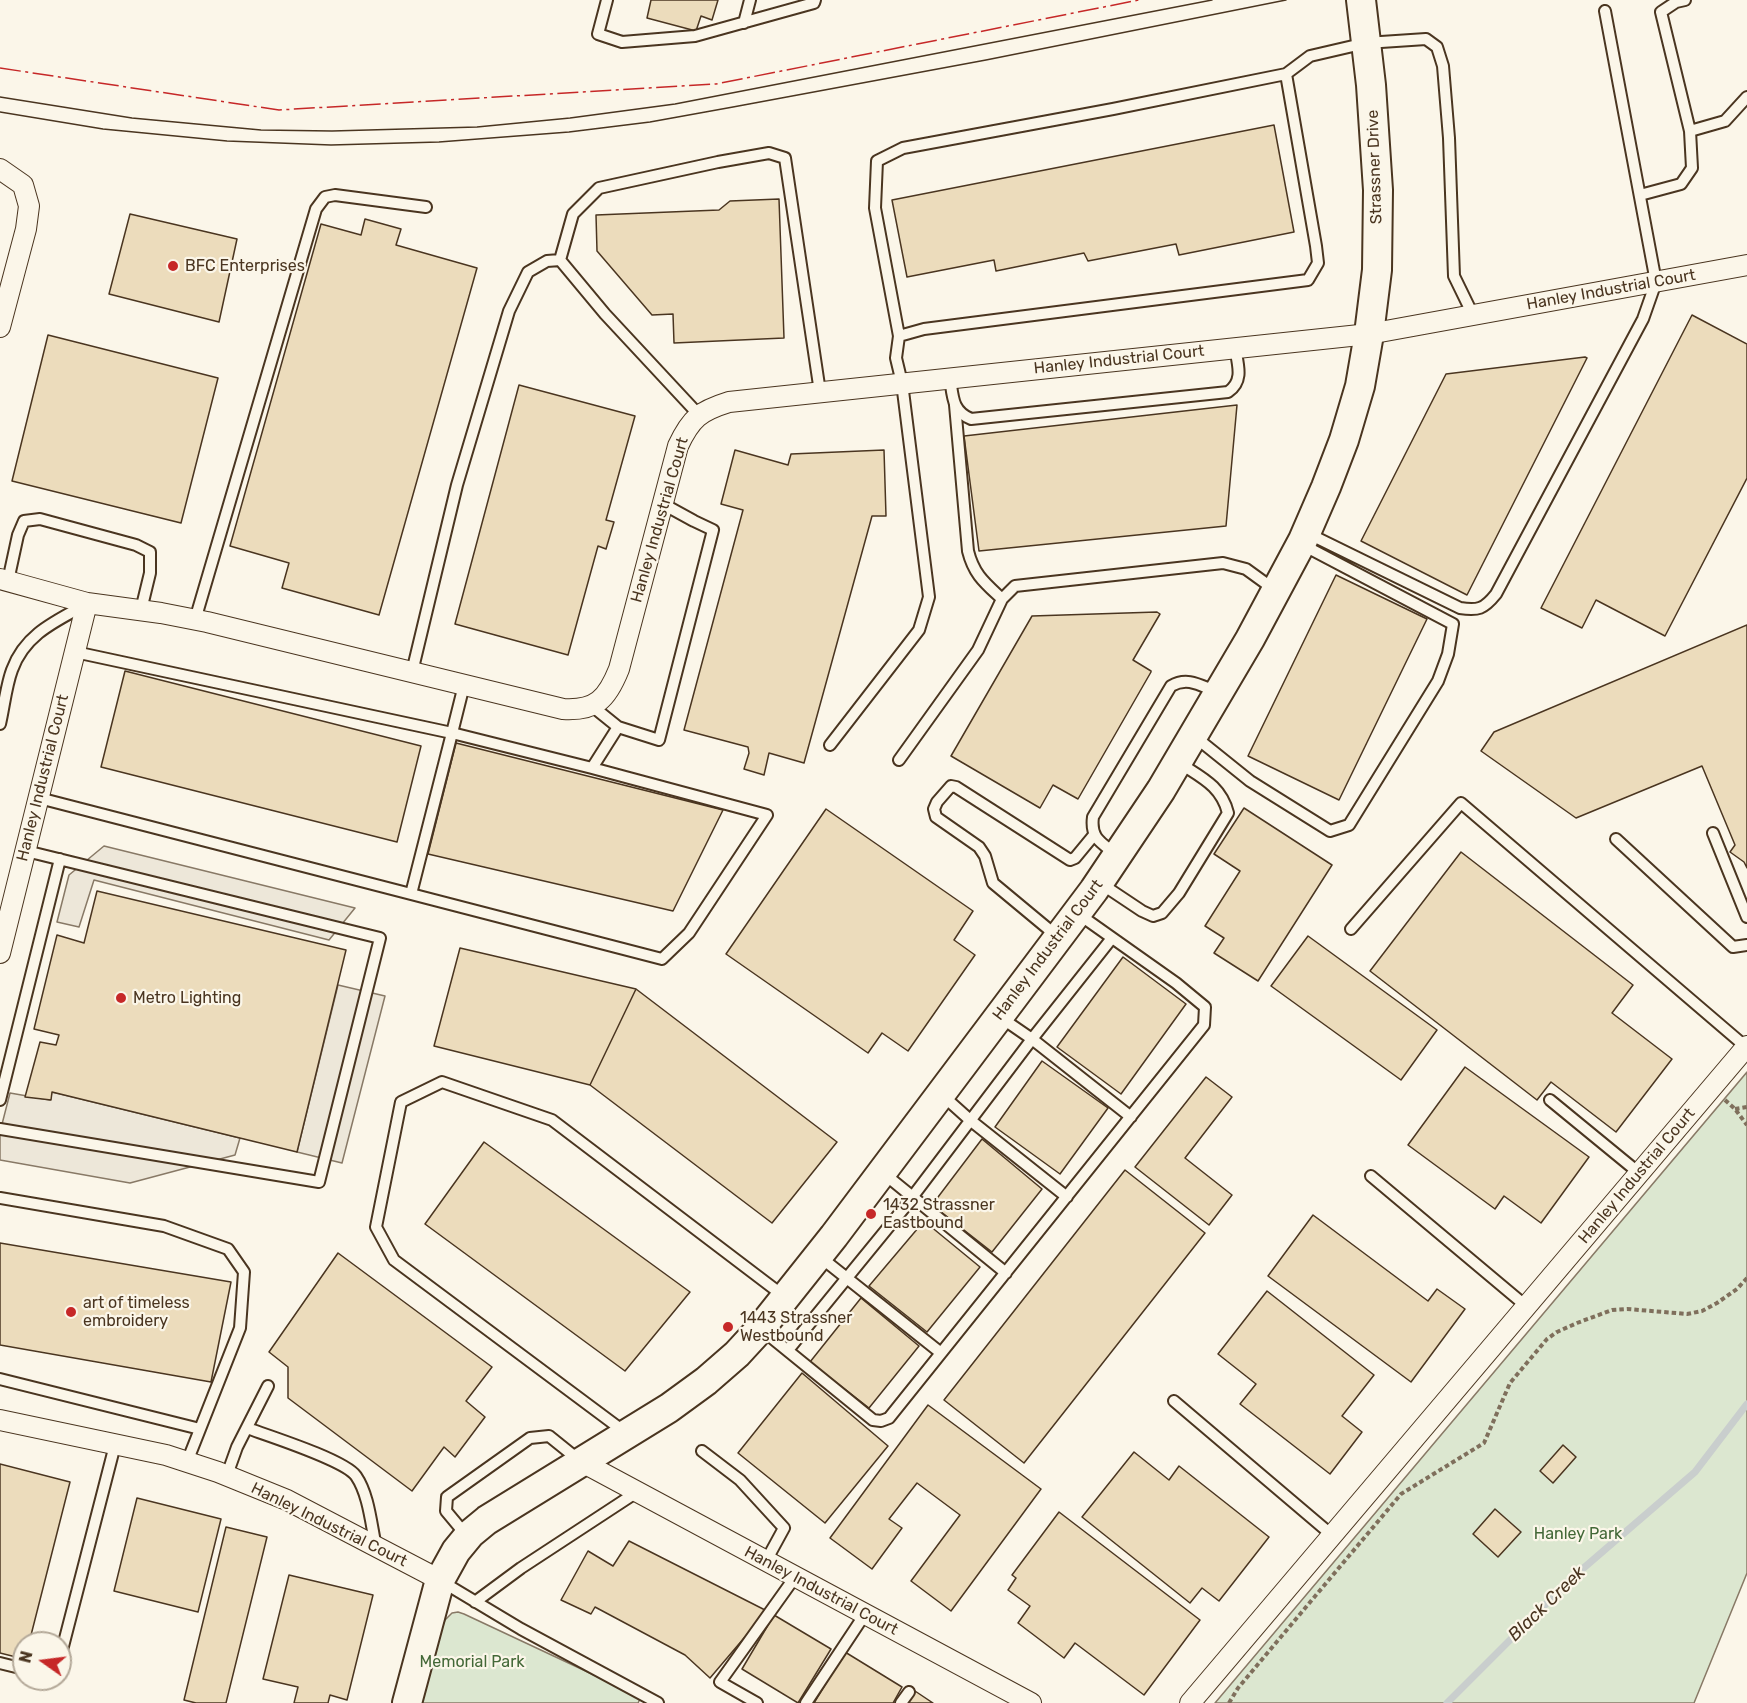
<!DOCTYPE html>
<html>
<head>
<meta charset="utf-8">
<style>
	body { margin:0 }
	#map { position:relative; width:1747px; height:1703px; overflow:hidden; background:#fbf6e9; font-family:Rubik,sans-serif }
	canvas { display:block }
	.north { position:absolute; left:12px; top:1631px; width:60px; height:60px; box-sizing:border-box; background:#fbf6e9; border:2px solid #b4a999; border-radius:50%; rotate:284deg; font-size:16px; font-weight:700; line-height:24px; text-align:center; color:#4a3520 }
	.north::after { content:''; display:block; margin:auto; width:21px; height:27px; background:#c62828; clip-path:polygon(50% 0,100% 100%,50% 72%,0 100%) }
</style>
</head>
<body>
<div id="map">
<canvas width="1747" height="1703"></canvas>
<div class="north">N</div>
</div>
<script>
const g = document.querySelector('canvas').getContext('2d');
g.lineJoin = 'round';
function fill(path, color) {
  g.fillStyle = color;
  g.fill(path, 'evenodd');
}
function stroke(path, color, width, dash) {
  g.strokeStyle = color;
  g.lineWidth = width;
  g.lineCap = dash ? 'butt' : 'round';
  g.setLineDash(dash || []);
  g.stroke(path);
}
function write(font, color, halo, rows, align = 'center') {
  g.font = font + ' Rubik,sans-serif';
  g.lineWidth = 4.5;
  g.setLineDash([]);
  g.textBaseline = 'middle';
  g.strokeStyle = halo;
  g.fillStyle = color;
  for (const [text, x, y, turn = 0] of rows) {
    g.save();
    g.translate(x, y);
    g.rotate((+turn || 0) * Math.PI / 180);
    g.textAlign = isNaN(turn) ? turn : align;
    if (halo) g.strokeText(text, 0, 0);
    g.fillText(text, 0, 0);
    g.restore();
  }
}
const green = new Path2D(`
	M1747 1072V1573L1694 1703H1215Z
	M458 1612 464 1614 641 1697 638 1703H413L445 1620 452 1613Z`);
fill(green, '#dce7d0');
stroke(green, '#887966', 1.5);
const parking = new Path2D(`
	M104 846 355 908 329 940 94 880 79 927 57 922 69 875Z
	M338 985 385 996 342 1163 297 1152Z
	M52 1092 240 1138 235 1155 130 1183 0 1160V1132L10 1093 50 1100Z`);
fill(parking, '#ede7d9');
stroke(parking, '#887966', 1.5);
stroke(new Path2D(`
	M1447 1703 1572 1578 1695 1472 1747 1404`), '#c9cecd', 7);
const building = new Path2D(`
	M651 0H718L712 20 701 16 696 31 647 18Z
	M1274 125 1294 232 1179 255 1176 244 1088 261 1084 253 996 271 994 260 907 277 892 200Z
	M779 199 784 338 674 343 673 314 652 315 597 251 596 215 719 210 730 201Z
	M130 214 237 239 219 322 109 294Z
	M365 219 401 229 396 245 477 268 379 615 282 588 289 563 230 546 321 224 361 235Z
	M1692 315 1747 344V478L1665 636 1596 600 1582 628 1541 608Z
	M48 335 218 378 181 523 12 481Z
	M1585 357 1587 358 1467 595 1361 541 1446 374Z
	M519 385 635 416 606 520 614 522 606 549 598 546 568 655 455 624Z
	M1237 405 1226 526 979 551 964 436Z
	M735 450 788 465 791 454 884 450 886 516H872L804 763 769 753 764 775 744 769 749 753 748 747 684 730 743 510 721 504Z
	M1336 575 1427 619 1339 800 1248 756Z
	M1157 612 1160 614 1133 660 1151 671V672L1078 799 1053 785 1040 808 951 756 1032 616Z
	M1747 625V868L1744 862 1730 852 1735 845 1702 766 1576 818 1481 751 1494 732Z
	M125 671 421 746 397 842 101 767Z
	M456 743 723 810 673 911 428 854Z
	M1244 808 1332 865 1258 981 1214 953 1224 938 1205 926 1240 871 1214 854Z
	M826 809 973 911 954 940 975 955 908 1051 882 1033 868 1053 726 954Z
	M1461 852 1633 985 1612 1013 1672 1059 1616 1132 1551 1082 1537 1100 1370 971Z
	M97 891 346 950 297 1152 52 1092 51 1100 25 1097 40 1042 56 1045 59 1035 34 1029 57 935 84 943Z
	M1308 936 1437 1030 1401 1080 1271 986Z
	M460 948 636 989 590 1085 434 1046Z
	M1123 957 1186 1004 1121 1094 1057 1047Z
	M636 989 837 1142 772 1223 590 1085Z
	M1042 1061 1108 1108 1060 1174 995 1127Z
	M1465 1067 1589 1157 1541 1223 1504 1196 1495 1209 1408 1145Z
	M1206 1077 1232 1097 1185 1158 1232 1195 1209 1225 1135 1167Z
	M982 1139 1042 1189 992 1252 932 1205Z
	M484 1142 690 1292 625 1371 425 1224Z
	M1125 1170 1205 1233 1024 1463 944 1400Z
	M1313 1215 1428 1301 1437 1289 1465 1309 1411 1382 1268 1276Z
	M924 1221 980 1267 927 1332 869 1286Z
	M0 1243 231 1282 211 1382 0 1345Z
	M338 1253 492 1367 466 1401 485 1417 455 1457 444 1447 412 1491 288 1398V1367L269 1352Z
	M1267 1291 1374 1375 1342 1416 1362 1432 1330 1474 1240 1404 1256 1384 1218 1354Z
	M861 1298 919 1346 869 1408 810 1362Z
	M802 1373 888 1446 825 1523 738 1453Z
	M928 1405 1041 1489 951 1611 911 1581 960 1515 917 1483 889 1519 902 1528 872 1569 830 1538Z
	M1563 1445 1576 1457 1553 1483 1540 1471Z
	M1134 1452 1169 1480 1179 1466 1269 1537 1219 1601 1202 1588 1190 1603 1082 1517Z
	M0 1464 70 1482 29 1643H24V1659L0 1653Z
	M137 1498 221 1519 198 1612 114 1591Z
	M1495 1509 1521 1532 1498 1557 1473 1534Z
	M1059 1512 1200 1620 1144 1695 1075 1643 1064 1658 1018 1623 1030 1606 1008 1590 1016 1578 1012 1575Z
	M226 1527 267 1537 226 1703H196L184 1700Z
	M629 1541 767 1611 710 1678 685 1655 595 1607 591 1614 561 1600 588 1551 613 1566Z
	M289 1575 373 1595 347 1700 330 1695 328 1703H294L298 1687 263 1679Z
	M774 1615 831 1649 798 1703 742 1669Z
	M845 1652 902 1687 893 1703H814Z
	M915 1691 933 1703H907Z`);
fill(building, '#ecdcbc');
stroke(building, '#4a3520', 1.5);
const lane = new Path2D(`
	M607 0 598 34 622 42 695 36 814 3 815 0
	M744 23 750 0
	M1690 131 1725 121 1747 97
	M1640 195 1681 184 1692 168 1690 131 1661 12 1676 2 1685 0
	M560 260 573 214 599 188 718 162 769 153 785 158 820 392
	M899 336 875 208 877 161 903 148 1113 109 1286 74
	M950 378C953 397 952 411 971 419L1228 392C1244 381 1238 365 1235 348
	M955 405 968 551C974 575 985 583 1002 599
	M1307 533 1460 608C1478 611 1484 609 1496 594L1643 319 1656 282 1605 11
	M8 581 18 535 24 521 40 519 136 545 150 552V573L141 610
	M195 620 316 209 325 197 335 195 426 207
	M75 652 452 733 464 685
	M412 672 457 485 509 311 528 272 547 261 560 260 605 314 699 415
	M592 706 618 727 659 740 713 530 694 521 663 504
	M0 724C4 707 6 686 12 670 25 634 56 621 87 604
	M1194 736 1250 781 1330 831 1349 825 1438 681 1448 654 1453 624 1301 544
	M830 745 919 630 929 597 902 383 896 358 899 336 924 329 1308 280 1318 263 1316 246 1286 74 1310 56 1366 43 1426 39 1437 47 1443 66 1449 138 1454 276 1473 315
	M899 760 978 650 1002 599 1015 586 1223 563 1246 569 1275 590
	M592 768 767 815 689 933 662 959 411 894 452 733 592 768 618 727
	M39 798 411 894
	M1713 833 1747 917
	M1616 839 1733 947 1747 945
	M1117 855C1102 843 1090 839 1093 817L1171 686C1188 676 1201 686 1217 692
	M1100 883 1142 911 1153 916 1162 913 1179 893 1228 813C1221 785 1200 777 1178 762
	M1351 929 1461 803 1746 1047
	M1058 937 993 883 985 856 979 847 936 817 934 809 937 802 951 786 956 787 1070 860 1075 858 1094 835
	M1000 1017 1032 1039 1131 1117
	M941 1094 970 1120 1067 1197
	M0 1100 60 859
	M1550 1100 1639 1173
	M0 1129 319 1182 380 938 26 851
	M882 1172 1006 1273
	M1371 1176 1526 1306
	M0 1198 164 1226 228 1249 244 1272 240 1328 187 1462
	M819 1256 941 1353
	M761 1329 873 1420 881 1421 889 1418 1204 1025 1205 1007 1176 983 1077 913
	M788 1350 904 1208 1032 1039 1112 938
	M0 1379 200 1429
	M1174 1401 1333 1536
	M247 1428C269 1436 345 1460 356 1476 369 1495 371 1524 376 1547
	M626 1433 394 1260 376 1227 401 1102 442 1082 552 1120 785 1297
	M702 1451 740 1480 784 1528 766 1561
	M227 1475 237 1447 268 1386
	M466 1535 446 1511 447 1497 530 1438 549 1436 580 1461
	M441 1581 521 1629 658 1703
	M475 1602 521 1568 637 1492
	M60 1658 115 1445
	M0 1663 24 1669
	M757 1703 720 1682 795 1577
	M806 1703 865 1614
	M901 1703 909 1692`);
const street = new Path2D(`
	M0 169 23 185 29 206 26 229 0 327
	M0 579 87 603 161 613 207 622 563 709C596 711 607 699 619 669L678 446C691 418 700 411 729 402L1369 334 1747 265
	M0 953 87 603
	M0 1420 166 1455 218 1472 287 1500 440 1580
	M580 1461 1031 1703
	M1190 1703 1747 1046`);
const secondary = new Path2D(`
	M407 1703 440 1580 456 1551 470 1534 487 1520 669 1408 706 1381 737 1354 760 1329 834 1236 1094 890 1161 790 1250 639 1303 540 1326 487 1344 440 1360 386 1369 334 1377 270 1378 190 1371 85 1361 0`);
stroke(lane, '#4a3520', 14);
stroke(street, '#4a3520', 22);
stroke(secondary, '#4a3520', 32);
stroke(new Path2D(`
	M1725 1100 1735 1109 1747 1125
	M1735 1109 1747 1107
	M1229 1703 1238 1688 1401 1494 1484 1443 1510 1383 1547 1339 1557 1332 1577 1323 1612 1310 1627 1309 1687 1314 1702 1311 1717 1303 1737 1289 1747 1278`), '#7f6f5c', 4, [4.5, 3]);
stroke(lane, '#fbf6e9', 10);
stroke(street, '#fbf6e9', 20);
stroke(secondary, '#fbf6e9', 28);
stroke(new Path2D(`
	M0 97 132 118 261 130 332 131 477 127 570 118 675 104 1212 0
	M0 112 103 129 227 141 331 145 439 142 569 132 650 122 733 107 986 60 1286 0`), '#4a3520', 1.5);
stroke(new Path2D(`
	M0 68 279 110 716 84 1139 0`), '#c62828', 1.5, [21, 4.5, 3, 4.5]);
for (const [x, y, r, color] of [
	[173,266,6,"#c62828"],
	[121,998,6,"#c62828"],
	[871,1214,6,"#c62828"],
	[71,1312,6,"#c62828"],
	[728,1327,6,"#c62828"]
]) {
  const dot = new Path2D();
  dot.arc(x, y, r, 0, 2 * Math.PI);
  g.fillStyle = color;
  g.fill(dot);
  stroke(dot, '#fbf6e9', 2);
}
write('16px', '#4a3520', '#fbf6e9', [
	["Strassner Drive",1375,167,-92],
	["Hanley Industrial Court",1611,290,-10],
	["Hanley Industrial Court",1119,360,-6],
	["Hanley Industrial Court",660,520,-74],
	["Hanley Industrial Court",43,778,-76],
	["Hanley Industrial Court",1048,950,-53],
	["Hanley Industrial Court",1637,1176,-50],
	["Hanley Industrial Court",329,1525,26],
	["Hanley Industrial Court",821,1591,28]
]);
write('16px', '#4a3520', '#fbf6e9', [
	["BFC Enterprises",185,266],
	["Metro Lighting",133,998],
	["1432 Strassner",883,1205],
	["Eastbound",883,1223],
	["art of timeless",83,1303],
	["embroidery",83,1321],
	["1443 Strassner",740,1318],
	["Westbound",740,1336]
], 'left');
write('16px', '#436837', '#fbf6e9', [
	["Hanley Park",1578,1534],
	["Memorial Park",472,1662]
]);
write('italic 18px', '#4a3520', '#fbf6e9', [
	["Black Creek",1547,1604,-44]
]);
</script>
</body>
</html>
